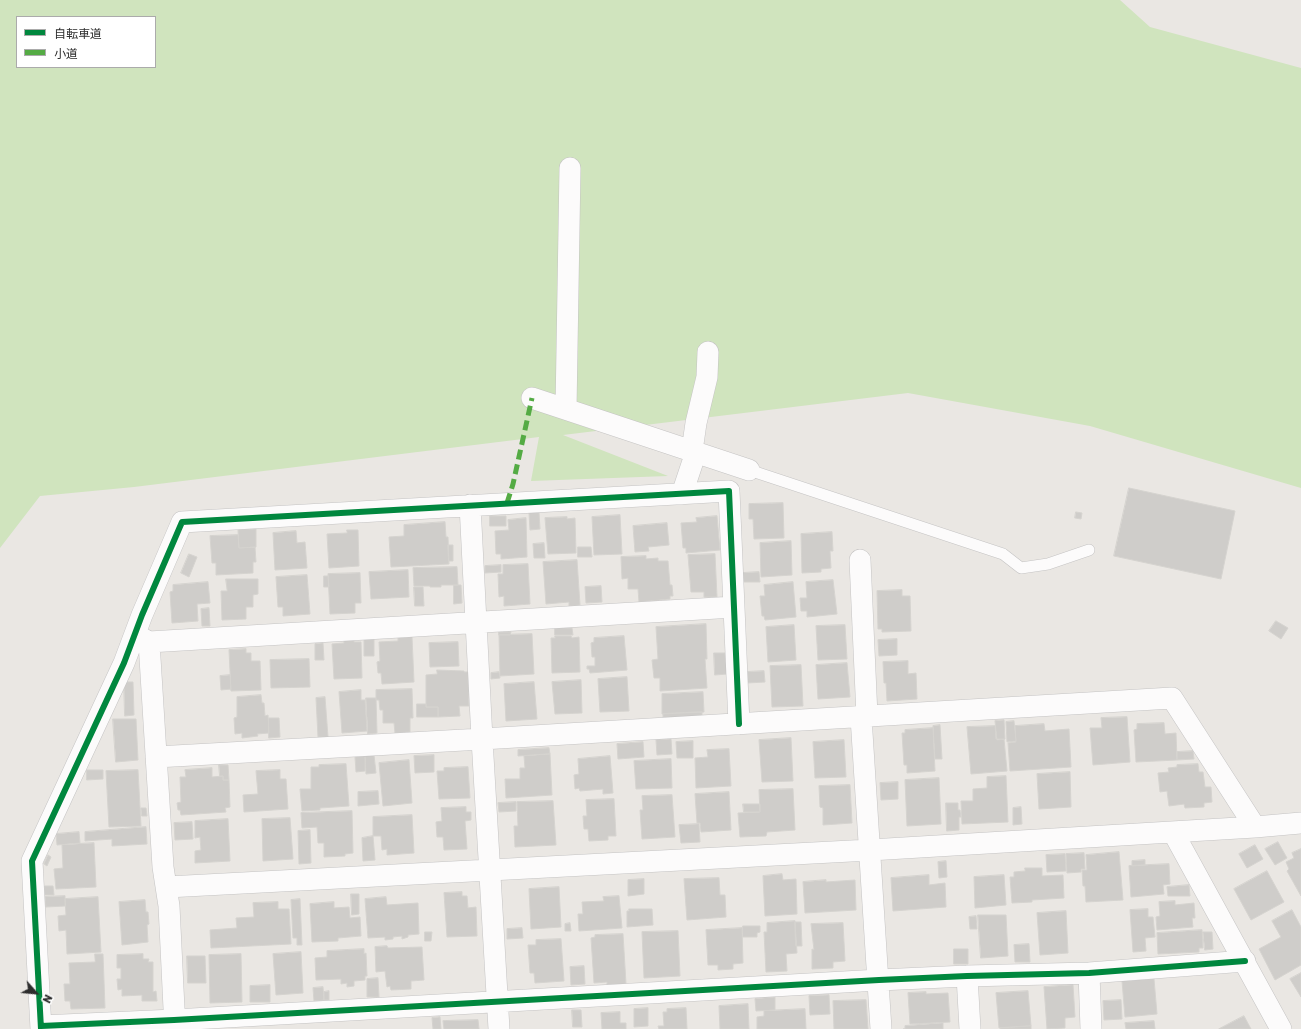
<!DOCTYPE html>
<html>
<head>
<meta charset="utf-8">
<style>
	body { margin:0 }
	#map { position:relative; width:1301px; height:1029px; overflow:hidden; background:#eae7e3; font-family:Rubik,"Noto Sans JP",sans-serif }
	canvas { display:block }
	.legend { position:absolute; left:16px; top:16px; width:140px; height:52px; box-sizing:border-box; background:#fff; border:1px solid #ababab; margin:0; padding:5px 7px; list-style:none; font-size:12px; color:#2d2d2d }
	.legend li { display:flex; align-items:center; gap:8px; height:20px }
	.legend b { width:20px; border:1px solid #ababab }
	.north { position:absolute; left:16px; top:973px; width:40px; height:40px; -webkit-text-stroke:3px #fff; paint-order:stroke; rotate:117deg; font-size:11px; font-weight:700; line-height:16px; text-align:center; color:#2d2d2d }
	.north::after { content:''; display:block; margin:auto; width:14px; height:18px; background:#2d2d2d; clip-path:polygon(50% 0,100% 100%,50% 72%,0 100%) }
</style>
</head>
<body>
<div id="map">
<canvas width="1301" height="1029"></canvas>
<ul class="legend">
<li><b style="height:5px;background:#00873e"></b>自転車道</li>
<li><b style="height:5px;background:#54ab44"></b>小道</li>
</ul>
<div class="north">N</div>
</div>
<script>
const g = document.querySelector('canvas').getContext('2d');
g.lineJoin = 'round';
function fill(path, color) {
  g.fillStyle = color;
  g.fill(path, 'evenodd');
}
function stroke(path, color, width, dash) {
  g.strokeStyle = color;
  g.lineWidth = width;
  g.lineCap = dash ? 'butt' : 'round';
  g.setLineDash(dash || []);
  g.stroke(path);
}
fill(new Path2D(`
	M0 0H1120L1150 27 1301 68V488L1090 426 908 393 563 435 668 476 531 481 539 437 134 487 40 496 0 548ZM17 17H155V67H17Z`), '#d0e4be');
const building = new Path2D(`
	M1129 488 1235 511 1221 579 1114 556Z
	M783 503 784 538 754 539 753 519H749V504Z
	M539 512 540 529 530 530 529 513Z
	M1076 512 1082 513 1081 519 1075 518Z
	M620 515 622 554 594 555 592 517Z
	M490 516H506V526H490Z
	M717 516 720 550 686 553V548H683L681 523 697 522 696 518Z
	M567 517V519L575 518 576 553 548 554 545 518Z
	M526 518 527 557 501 559V554H496L495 531 509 530 508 520Z
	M445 522 446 537H448L449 564 391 567 389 537 404 536V525Z
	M667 523 669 545 648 547 649 551 635 552 633 526Z
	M256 529V547L239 548 238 530Z
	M347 530H358L359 566 329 568 327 534 347 533Z
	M296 531 297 543 305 542 307 568 275 570 273 533Z
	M832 532 833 551H830L831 568 821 569V572L802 573 801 534Z
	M238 535 239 548 255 547 256 562H253V573L216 575V563H212L210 536Z
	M791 541 792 575 761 577 760 543Z
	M544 543 545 558H534L533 544Z
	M448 545H453V561H449Z
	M578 547H591L592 557H578Z
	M189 554 197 557 189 577 181 573Z
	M715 554 717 597H704V592H691L688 555Z
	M646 556V559L658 558V561H668L670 585H672L673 596H670V599L639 602 638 589H628V578L622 579 621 557Z
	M577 560 580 605 569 606V602L546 604 543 562Z
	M528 564 530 604 504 606V596L499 597 498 574H503V565Z
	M501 565V572L485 573V566Z
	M457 567 458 585H441V587H430V586H414L413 568Z
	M408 570 409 597 371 599 369 572Z
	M759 572 760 582H743L742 573Z
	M360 573 361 603H355V613L330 614 328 574Z
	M307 575 310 614 283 616V607H278L276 577Z
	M324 576H328L329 587H324Z
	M226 579H258V594L253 595V607H246V619L222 620 221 591H227Z
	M833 580 837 614 807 617V611H801L800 598H807L806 582Z
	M208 582 210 603 197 604 198 621 172 623 170 592 173 591V585Z
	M793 582 796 617 765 620 764 616H762L760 596H765L764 585Z
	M454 585H461L462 603 454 604Z
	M601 586 602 602 586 603 585 587Z
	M414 587H423L424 606H415Z
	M902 590V596H910L911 631 882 632V629H878L877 591Z
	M209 608 210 626H202L201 609Z
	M1276 621 1288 628 1281 639 1269 631Z
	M706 624 707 659H705L707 688 660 691V678H654L652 660 658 659 656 627Z
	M794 625 796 660 768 662 766 627Z
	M845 625 847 659 818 660 816 626Z
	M555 628H572L573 635H555Z
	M499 632H511L510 635H499Z
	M532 634 534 674 500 676 499 635Z
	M555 636H571L572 638 579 637 580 672 552 673 551 638H555Z
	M624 636 627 670 590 673 589 669H587V666H595V657H592L591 643 594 642V638Z
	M412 637 414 682 382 684 381 673H378L377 662 380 661 379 642 398 641V638Z
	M374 638V656H364V639Z
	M897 639V655L879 656 878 640Z
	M354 640V642H361L362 678 334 679 332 644 344 643V641Z
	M458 642 459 666 430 667 429 643Z
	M323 643 324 660H315V644Z
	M246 649V653H251V661H260L261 690 231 691 229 650Z
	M714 653H725L727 674 715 675Z
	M309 659 310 687 271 688 270 660Z
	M908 661V674L916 673 917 699 887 701 886 683H884L883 662Z
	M847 663 850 697 818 699 816 665Z
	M801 665 803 706 772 707 770 666Z
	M437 670 464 671V672H468L469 706H459L460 716 438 717V707H426V675L437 674Z
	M764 671 765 682 747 683 746 672Z
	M499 672 500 678 491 679V673Z
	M230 675 231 689 221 690 220 676Z
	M627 677 629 711 600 712 598 679Z
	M581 680 582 713 555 714 552 682Z
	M124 682H133L134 715 125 716Z
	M534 682 537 719 506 721 504 684Z
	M412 689 413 718H410V732L395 733 394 723H383V710H380L379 700H376V690Z
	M361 690V700H365L367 731 342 733 339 692Z
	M703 692 704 712 662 714V694Z
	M261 695 262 703H264L265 716 268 715 269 733 257 734 258 736 242 738V733L235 734 234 718 237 717V697Z
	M325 697 328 737H318L316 698Z
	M366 698H376L377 733 368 734Z
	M417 704H426V707H438V717H417Z
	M702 712V716L663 718V714Z
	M1127 717 1130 762 1093 765 1090 728H1102L1101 718Z
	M269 718H279L280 737 269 738Z
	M113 719H136L138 760 116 762Z
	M1004 720 1005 739 997 740 995 721Z
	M1014 721 1016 741 1007 742 1006 722Z
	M1164 723 1165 734 1176 733 1177 760 1136 762 1134 730 1137 729V724Z
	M1044 724 1045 731 1069 729 1071 767 1010 771 1008 743 1016 742 1015 726Z
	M940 725 942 759H935L933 726Z
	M995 726 996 739H1004L1007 771 971 774 967 727Z
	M933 728 935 771 907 773V765H904L902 733H905V730Z
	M791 738 793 781 762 782 759 740Z
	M671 739 672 754 657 755 656 740Z
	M844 740 846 777 815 778 813 742Z
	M693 741V758H677L676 742Z
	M643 742 644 757 618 759 617 744Z
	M549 748 550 754 518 756V750Z
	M729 749 731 786 696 788 695 758 708 757 707 750Z
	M1193 751 1194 759 1177 760V752Z
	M550 754 552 795 506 798 505 779H520V768H525L524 756Z
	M374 755 376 773 366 774 365 756Z
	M434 755V772L415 773 414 756Z
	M365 756V771L356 772 355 757Z
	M610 756 613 793 603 794V789L580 791 579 788 575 789 574 775 579 774 578 759Z
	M671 759 672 788 636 789 634 761Z
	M409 760 412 803 383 806 379 763Z
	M346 764 349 806 320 808V810L302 811 300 789H311V767H319V765Z
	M1198 764 1199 772H1203L1205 787H1211L1212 802 1204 803V807L1185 808 1184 804 1169 806 1167 791 1160 792 1158 773 1169 772 1168 768 1177 767V765Z
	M219 765H228L229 780H223V776H220Z
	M468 767 470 798 439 799 437 771H444V768Z
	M212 768V777L223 776V780H229L230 807 225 808 226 812 181 815 180 810H178L177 803 181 802 180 777H186L185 770Z
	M87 770H103V779L87 780Z
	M138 770 141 826 109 827 106 771Z
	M280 770V779H286L288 809 244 812 243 795 258 794 256 771Z
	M1070 772 1071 807 1039 809 1037 774Z
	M1006 776 1008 822 962 824 961 801H973V789L987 788V777Z
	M939 778 941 824 907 826 905 780Z
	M898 782V799L881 800 880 783Z
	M850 785 852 823 823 825V808L820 807 819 786Z
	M793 789 795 830 767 832 766 836 740 837 738 813 760 812 759 790Z
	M378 791 379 804 358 806V792Z
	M729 792 731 830 701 832 700 823H697L695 794Z
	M672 795 675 837 642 839 640 810H643L642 796Z
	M614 799 616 836H608V840L589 841 588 829H584L583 816H587L586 800Z
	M553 801 556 845 515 847 514 826H518L517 802Z
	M516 802V811L499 812 498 803Z
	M946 803H958V810H960L961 817H959V830L947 831Z
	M743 804H760V812H744Z
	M466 807V812H471V820L465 821 467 849 444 850 443 837H437L436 822 442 821 441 808Z
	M1021 807 1022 824 1013 825V808Z
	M141 808H146L147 816H142Z
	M352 811 353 853 345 854V856L324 857V843H318L317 827 302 828 301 813Z
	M412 815 414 853 387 855V849L382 850 381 836H373V817Z
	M290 818 293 859 263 861 262 819Z
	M228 819 230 861 195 863V851L201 850 200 837 195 838V821Z
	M192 822 193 839 175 840 174 823Z
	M699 824 700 842 681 843 679 825Z
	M146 827 147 844 112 846V839L85 841V832Z
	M310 830 311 863 299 864 298 831Z
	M79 832 80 843 57 845 56 834Z
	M373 836 375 860 363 861 362 838Z
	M1278 842 1287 858 1275 865 1265 849Z
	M94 843 96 887 56 889 54 869 63 868 62 845Z
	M1255 845 1263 859 1247 868 1239 854Z
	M1301 849V896L1287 871 1289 869 1286 862 1294 858 1292 853Z
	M1119 852 1123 900 1086 902 1085 886H1083L1082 870H1087L1086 855Z
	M1084 853 1085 869H1081V872L1067 873 1066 854Z
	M1065 854 1066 871 1047 872 1046 855Z
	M48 855 51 857 47 866 44 864Z
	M1145 860V865L1132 866V861Z
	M946 861 947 877 939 878 938 862Z
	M1169 864 1170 884 1163 885 1164 894 1131 897 1129 866Z
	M1025 868H1042V876L1063 875 1064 898 1032 900V902L1012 903 1010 877H1014V872L1025 871Z
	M1267 871 1284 902 1251 920 1234 889Z
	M782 874 783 880 796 879 797 914 765 916 763 876Z
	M929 875V885L945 883 946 907 893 911 891 878Z
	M1004 875 1006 905 975 908 974 877Z
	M719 878 720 895H725L726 917 687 920 684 879Z
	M644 879V894L628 896V880Z
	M826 880V882L855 880 856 910 805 913 803 882Z
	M1189 885 1190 896H1168L1167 887Z
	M45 886H53L54 895H45Z
	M559 887 561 927 531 929 529 889Z
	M462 892V896H467L468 908 476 907 477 936 447 937 444 893Z
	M351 894H359V914L352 915Z
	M65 896V906L46 907 45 897Z
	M619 896 622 928 579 931 578 914H583L582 902 604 901 603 897Z
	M98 897 101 952 67 954 66 930 59 931 58 916 66 915 65 899Z
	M386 897 387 905 418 903 419 934 408 935V937L402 939V936L393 937V939L385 940V937L368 938 365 899Z
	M300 899 302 945H297V938H293L291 900Z
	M145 900 146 912H148L149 924 147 925 148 942 122 945 119 902Z
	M1175 901V905L1194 903 1195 918H1192L1193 927 1157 930 1156 917 1160 916 1159 902Z
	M278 902V909H289L291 944 211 948 210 930 237 928 236 918 254 917 253 903Z
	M334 902V908L349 907 350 918 360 917 361 936 338 938V941L312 942 310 904Z
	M629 909H652L653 925 627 927V911H629Z
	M1148 909V917H1153L1155 937 1145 938 1146 951 1133 952 1130 910Z
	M1292 910 1301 927V965L1275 980 1259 949 1281 937 1272 921Z
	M1066 911 1068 953 1040 955 1037 913Z
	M978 915H1006L1008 956 981 958Z
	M976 916 977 929H970L969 917Z
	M795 921 797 953 786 954 787 971 766 972 764 932H767V923Z
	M795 922H801L802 946H796Z
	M570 923 571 931H565V924Z
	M843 923 845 961 833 962V968L812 969V949L814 950 811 924Z
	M743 926H760V932L757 933V937H743Z
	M522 928 523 938 507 939V929Z
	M742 928 743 963 733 964V969L718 970V965H708L706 930Z
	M1202 930 1203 948H1199V952L1158 954 1157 933Z
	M678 931 680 976 644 978 642 932Z
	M425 932H432L431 941H425Z
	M1203 932H1212L1213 949 1205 950Z
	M623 934 626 984 607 985V982L594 983 591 938 595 937V935Z
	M561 939 564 981 535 983 534 973H530L528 945H536V940Z
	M1029 944 1030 962H1015L1014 945Z
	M387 946 388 948 422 947 424 980 411 981V989L391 990 390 986 387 987 385 971 376 972 375 947Z
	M364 949V954L366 953 367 976H365V980L354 981V986L347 987V983L341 984V979L316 980 315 958 327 957V951Z
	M954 949H968V964H954Z
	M301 952 303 993 276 995 273 954Z
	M95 954H103L105 1008 71 1009 70 1001H65L64 984H70L69 963 95 962Z
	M143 954V959H149L148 962H153V992L156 991 157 1001H142V995L122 996V989L118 990 117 979H121V968H117V955Z
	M241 954 242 1002 210 1003 209 955Z
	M187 956H205L206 983H188Z
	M584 966 585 984 571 985 570 967Z
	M1301 973V997L1290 979Z
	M378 978 379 997H367V979Z
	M1154 979 1157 1014 1125 1017 1122 981Z
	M270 985V1002H250V986Z
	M1073 985 1075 1017 1065 1018V1028L1047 1029 1044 987Z
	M323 987 324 1000 314 1001 313 988Z
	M329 991V1000H324V992Z
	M1028 991 1031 1026 999 1028 996 993Z
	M926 992V994L948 993 950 1022 910 1024 908 993Z
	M829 995 830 1014 810 1015 809 996Z
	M775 997V1010L756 1011 755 999Z
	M866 1000 868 1029H834L833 1001Z
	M1121 1000 1122 1019 1104 1020 1103 1001Z
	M748 1004 749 1029H720L719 1006Z
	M648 1008V1026L634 1027V1009Z
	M686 1008 687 1029H659L658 1026H664L663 1012H667V1009Z
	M805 1009 806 1029H757V1017L764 1016V1011Z
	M572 1010H581L582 1027H573Z
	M620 1012V1023H626V1029H602L601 1013Z
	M1244 1016 1251 1029H1219Z
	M440 1017 441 1029H433L432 1018Z
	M478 1020 479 1029H444L443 1021Z
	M1154 1021 1155 1029H1126L1125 1023Z
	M943 1023V1029H903H905V1026Z
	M1031 1026V1029H1001L1000 1028Z`);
fill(building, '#cfcdca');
stroke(building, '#d5d3cf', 1);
const lane = new Path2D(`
	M749 470 1003 554 1021 568 1048 564 1089 550`);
const street = new Path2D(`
	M532 398 749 470
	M566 409 570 168
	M692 451 696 423 707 377 708 352
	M682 494 696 452
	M470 505 482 739 499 1029
	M860 560 867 716
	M135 634 149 642 734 607
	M149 642 163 867 169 906 175 1029
	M861 717 881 1029
	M156 757 482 739 1172 698 1255 827
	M1173 832 1281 1029
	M167 887 870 850 1255 827 1301 823
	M1089 973 1091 1029
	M967 976 970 1029
	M41 1026 174 1020 879 980 967 976 1089 973 1245 961
	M41 1029 32 861 124 663 142 615 182 522 729 491 739 724`);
stroke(lane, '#c4c3c3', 12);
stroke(street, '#c4c3c3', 22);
stroke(lane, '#fcfbfb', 11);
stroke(street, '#fcfbfb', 21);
stroke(new Path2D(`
	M507 503 513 484 532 398`), '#54ab44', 5, [10, 5]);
stroke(new Path2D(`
	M41 1026 174 1020 879 980 967 976 1089 973 1245 961
	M41 1029 32 861 124 663 142 615 182 522 729 491 739 724`), '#00873e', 6);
</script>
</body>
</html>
